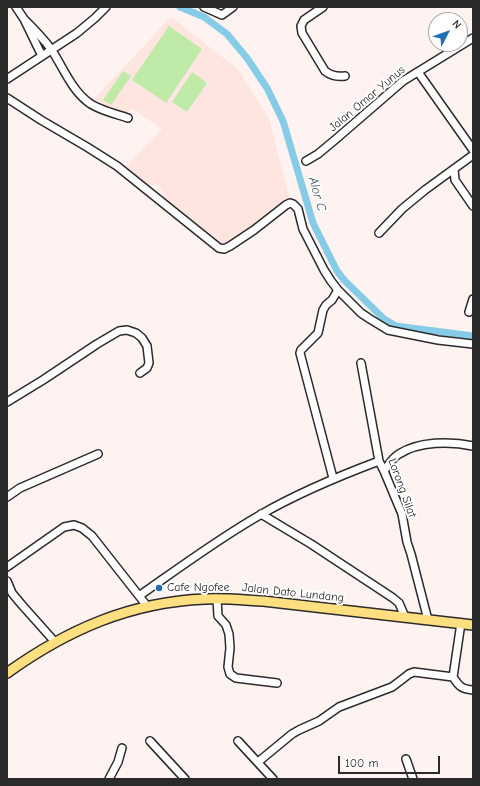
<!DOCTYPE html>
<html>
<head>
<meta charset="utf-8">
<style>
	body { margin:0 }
	#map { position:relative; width:480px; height:786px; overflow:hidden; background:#fff3f1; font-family:"Comic Neue",sans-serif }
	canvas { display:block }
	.frame { position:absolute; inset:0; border:8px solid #2b2b2b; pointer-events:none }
	.north { position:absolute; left:428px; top:12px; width:40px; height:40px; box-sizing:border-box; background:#fff; border:1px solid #aaa; border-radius:50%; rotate:49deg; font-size:11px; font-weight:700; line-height:16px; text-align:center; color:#2b2b2b }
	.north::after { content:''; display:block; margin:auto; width:14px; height:18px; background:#1f6fb2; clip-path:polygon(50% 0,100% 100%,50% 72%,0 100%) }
	.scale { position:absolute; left:338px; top:756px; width:102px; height:18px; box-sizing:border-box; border:2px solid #2b2b2b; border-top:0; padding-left:5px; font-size:12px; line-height:14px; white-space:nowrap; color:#2b2b2b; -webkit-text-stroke:3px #fff; paint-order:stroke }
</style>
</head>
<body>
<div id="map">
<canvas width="480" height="786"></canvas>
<div class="frame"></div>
<div class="north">N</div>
<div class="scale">100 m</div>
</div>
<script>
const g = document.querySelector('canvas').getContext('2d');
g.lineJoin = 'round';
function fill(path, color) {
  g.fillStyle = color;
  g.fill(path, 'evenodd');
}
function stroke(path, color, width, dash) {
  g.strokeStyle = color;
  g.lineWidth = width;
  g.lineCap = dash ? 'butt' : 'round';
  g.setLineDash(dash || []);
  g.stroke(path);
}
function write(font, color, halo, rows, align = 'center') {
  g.font = font + ' "Comic Neue",sans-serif';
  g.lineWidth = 4;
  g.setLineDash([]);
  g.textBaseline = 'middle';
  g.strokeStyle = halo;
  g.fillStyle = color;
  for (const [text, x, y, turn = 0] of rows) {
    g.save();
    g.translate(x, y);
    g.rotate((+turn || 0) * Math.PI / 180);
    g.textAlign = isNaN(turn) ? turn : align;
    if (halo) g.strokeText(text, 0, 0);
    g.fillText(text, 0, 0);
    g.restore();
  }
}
fill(new Path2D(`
	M171 17 239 70 269 119 289 196 226 246 198 224 177 211 163 199 164 196 158 183 150 187 126 166 162 129 131 108 126 114 121 111 91 102Z`), '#ffe5e0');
fill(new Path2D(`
	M169 26 202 49 166 103 132 80Z
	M123 71 131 76 111 105 103 100Z
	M192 72 207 83 187 112 172 102Z`), '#bfeaa7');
stroke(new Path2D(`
	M180 7 204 17 227 34 247 58 267 88 283 121 313 223 337 271 344 280 384 319 396 326 473 336`), '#86cce7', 7);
const minor = new Path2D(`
	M16 7 24 19 42 56
	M204 7 222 15 233 7
	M323 7 304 20 301 26 302 33 325 71C331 76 337 77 345 76
	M24 19C34 29 43 38 51 49 63 67 71 89 88 102 98 110 116 114 128 118
	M418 72 473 150
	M7 79 77 33 95 18 106 7
	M7 98 41 120 87 147 117 166 219 248 224 249 230 246 254 230 286 205 290 203 293 204 298 209 303 229 324 270 331 281 338 290 361 313 370 319 388 330 438 340 473 344
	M306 161 318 154 336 139 403 81 473 38
	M454 169 455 180 473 206
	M379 233 402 209 425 190 473 155
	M469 312 473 299
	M361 363 379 461 384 471 402 514 407 542 411 554 428 620
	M7 402 43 380 97 344 119 331 127 330 136 333 142 338 147 346 149 363 147 368 140 373
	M384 471C389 464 392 458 399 454 419 441 451 441 473 446
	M333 478 300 353 301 350 318 333 323 310 326 305 332 300 338 290
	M7 497 20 488 98 454
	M261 514 311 544 393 598 399 603 405 617
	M7 567 64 527 74 525 82 528 92 536 147 606
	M7 581 12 593 22 605 55 642
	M139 596C179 568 218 539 260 515 298 493 339 476 379 461
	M217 599 218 616 226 625 229 634 230 648 228 667 230 674 236 678 277 683
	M453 677 461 623
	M453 677C459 686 461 689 473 690
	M150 741 185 779
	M238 741 273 779
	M406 759 413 779
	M258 762 292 734 299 730 319 721 339 707 392 687 400 681 409 674 414 672 453 677
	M109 779 118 762 122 748`);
const major = new Path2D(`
	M7 673C67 630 130 602 205 599 224 598 244 600 263 601L473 625`);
stroke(minor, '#2b2b2b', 10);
stroke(major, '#2b2b2b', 12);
stroke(minor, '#fff', 7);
stroke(major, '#ffdf80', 9);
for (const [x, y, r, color] of [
	[159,588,4,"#1f6fb2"]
]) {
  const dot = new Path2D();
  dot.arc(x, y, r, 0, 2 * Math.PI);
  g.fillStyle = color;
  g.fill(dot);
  stroke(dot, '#fff', 1.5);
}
write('12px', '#2b2b2b', '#fff', [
	["Jalan Omar Yunus",367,99,-40],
	["Lorong Silat",402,488,70],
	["Jalan Dato Lundang",293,593,6]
]);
write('12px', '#2b2b2b', '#fff', [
	["Cafe Ngofee",167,588]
], 'left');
write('italic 13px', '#465b63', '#fff', [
	["Alor C",317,194,74]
]);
</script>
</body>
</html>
